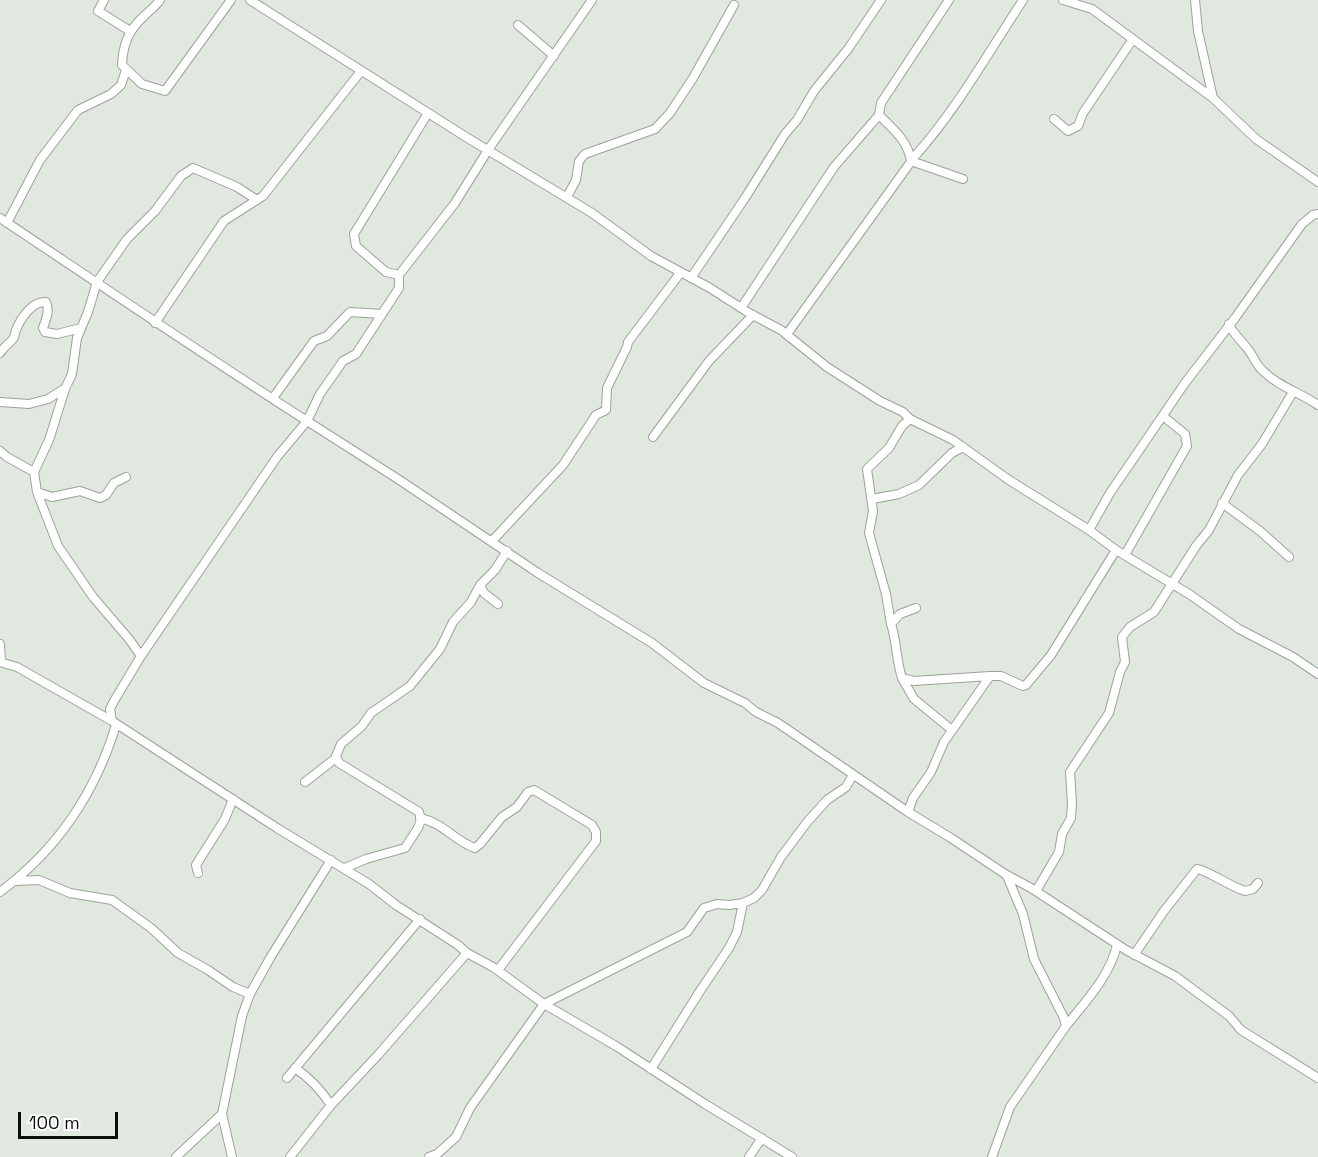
<!DOCTYPE html>
<html>
<head>
<meta charset="utf-8">
<style>
	body { margin:0 }
	#map { position:relative; width:1318px; height:1157px; overflow:hidden; background:#e1e8e0; font-family:"Space Grotesk",sans-serif }
	canvas { display:block }
	.scale { position:absolute; left:18px; top:1112px; width:100px; height:27px; box-sizing:border-box; border:3px solid #0b0e0b; border-top:0; padding-left:8px; font-size:18px; line-height:21px; white-space:nowrap; color:#0b0e0b; -webkit-text-stroke:4px #fff; paint-order:stroke }
</style>
</head>
<body>
<div id="map">
<canvas width="1318" height="1157"></canvas>
<div class="scale">100 m</div>
</div>
<script>
const g = document.querySelector('canvas').getContext('2d');
g.lineJoin = 'round';
function stroke(path, color, width, dash) {
  g.strokeStyle = color;
  g.lineWidth = width;
  g.lineCap = dash ? 'butt' : 'round';
  g.setLineDash(dash || []);
  g.stroke(path);
}
const minor = new Path2D(`
	M104 0 98 11 130 31
	M160 0C155 7 149 11 143 17 128 31 123 45 122 65L142 84 165 91 231 0
	M250 0 466 137 592 213 651 256 710 288 749 313 781 330 827 367 880 401 903 412 910 419 953 440 1009 480 1089 530 1116 550 1189 594 1239 629 1293 657 1318 674
	M592 0 488 150 455 203 399 275V288L356 354 343 361 320 394 307 421 398 479 538 573 652 643 704 683 745 703 756 712 778 723 908 812 951 838 1005 874 1031 888 1126 950 1175 976 1229 1016 1241 1030 1318 1078
	M1063 0 1092 9 1213 98 1256 139 1318 182
	M1195 0 1198 31 1213 98
	M518 25 554 56
	M879 115C893 129 908 141 911 161L963 179
	M1054 119 1068 131 1078 126 1083 113 1133 39
	M567 197 576 180 579 161 585 154 655 129 670 113 693 78 734 5
	M0 218C102 286 204 355 307 421L277 457 141 656 114 701 110 709 112 721 277 828 369 884 396 905 458 945 467 953 493 967 544 1004 616 1046 705 1104 792 1157
	M7 223 40 160 78 110 111 94 121 85 126 70
	M399 275 386 272 356 246 354 234 428 113
	M691 278 745 198 785 134 797 120 814 91 848 49 881 0
	M741 308 834 167 879 115 881 103 949 0
	M155 323 224 221 263 196 361 71
	M1229 324C1233 334 1240 339 1246 347 1253 354 1255 364 1262 370 1279 387 1299 392 1318 405
	M787 334 915 156C957 109 988 53 1023 0
	M0 353C5 345 9 344 13 339 15 336 15 333 16 330 21 318 32 301 46 302 50 311 46 319 43 328L45 332 57 334 81 328
	M273 398 314 341 327 336 350 312 382 314
	M0 402 29 404 48 399 64 389
	M653 437 709 361 753 315
	M0 451 7 457 34 472
	M37 492 52 497 80 491 100 498 106 495 114 483 126 477
	M872 499 899 494 919 485 952 453 963 447
	M1222 503 1260 531 1289 557
	M1089 530 1110 493 1185 383 1235 318 1302 224 1313 215 1318 214
	M492 541 563 465 596 415 606 410 607 388 627 347 628 342 681 272
	M1125 555 1187 446 1185 434 1163 416
	M498 604 484 593 480 585 495 570 507 551
	M916 608 900 614 891 624C897 642 896 660 902 678L914 681 990 676
	M891 624 886 594 869 533 873 511 867 469 889 448 902 426 910 419
	M0 644 1 662
	M141 656 129 639 93 597 58 546 37 492 34 472 49 440 65 389 72 374 77 338 88 312 97 282 127 239 155 211 181 176 193 168 237 187 257 200
	M0 662 17 667 112 721
	M902 678 914 699 952 730
	M305 782 336 758
	M908 812 913 798 931 772 944 742 990 676H1001L1023 686 1026 685 1051 655 1116 550
	M420 818C444 823 454 841 475 848L480 844 502 817 517 807 528 792 534 790 592 825 596 832V841L498 970
	M345 868 366 859 405 848 418 828 421 820 419 812 339 763 336 756 341 744 362 726 371 713 410 686 440 649 453 622 471 602 480 585
	M198 873 196 865 225 819 233 799
	M15 881 39 880 70 893 112 900 151 928 178 953 208 970 233 987 250 994
	M1036 891 1059 852 1062 834 1071 818 1072 803 1070 772 1109 713 1120 672 1125 662 1122 637 1130 627 1154 612 1196 546 1209 530 1238 475 1262 444 1293 392
	M0 892C58 849 95 794 116 725
	M1134 955 1164 911 1197 869C1207 870 1231 887 1245 891L1253 889 1258 883
	M1066 1026C1085 1002 1110 976 1117 945
	M295 1068C310 1078 321 1090 331 1105
	M651 1069 700 991 729 948 737 932 743 903
	M287 1078 420 919
	M176 1157 222 1114
	M232 1157 222 1114 242 1016 250 994 270 958 331 860
	M290 1157 331 1105 378 1055 467 953
	M429 1157 437 1154 456 1137 470 1108 544 1004 687 932 704 908 717 904 729 905 743 903 754 898 762 890 781 857 808 821 827 800 846 787 853 775
	M749 1157 762 1138
	M992 1157 1010 1107 1066 1026 1064 1018 1034 959 1023 914 1007 876`);
stroke(minor, '#9ca29a', 10);
stroke(minor, '#fff', 8);
</script>
</body>
</html>
